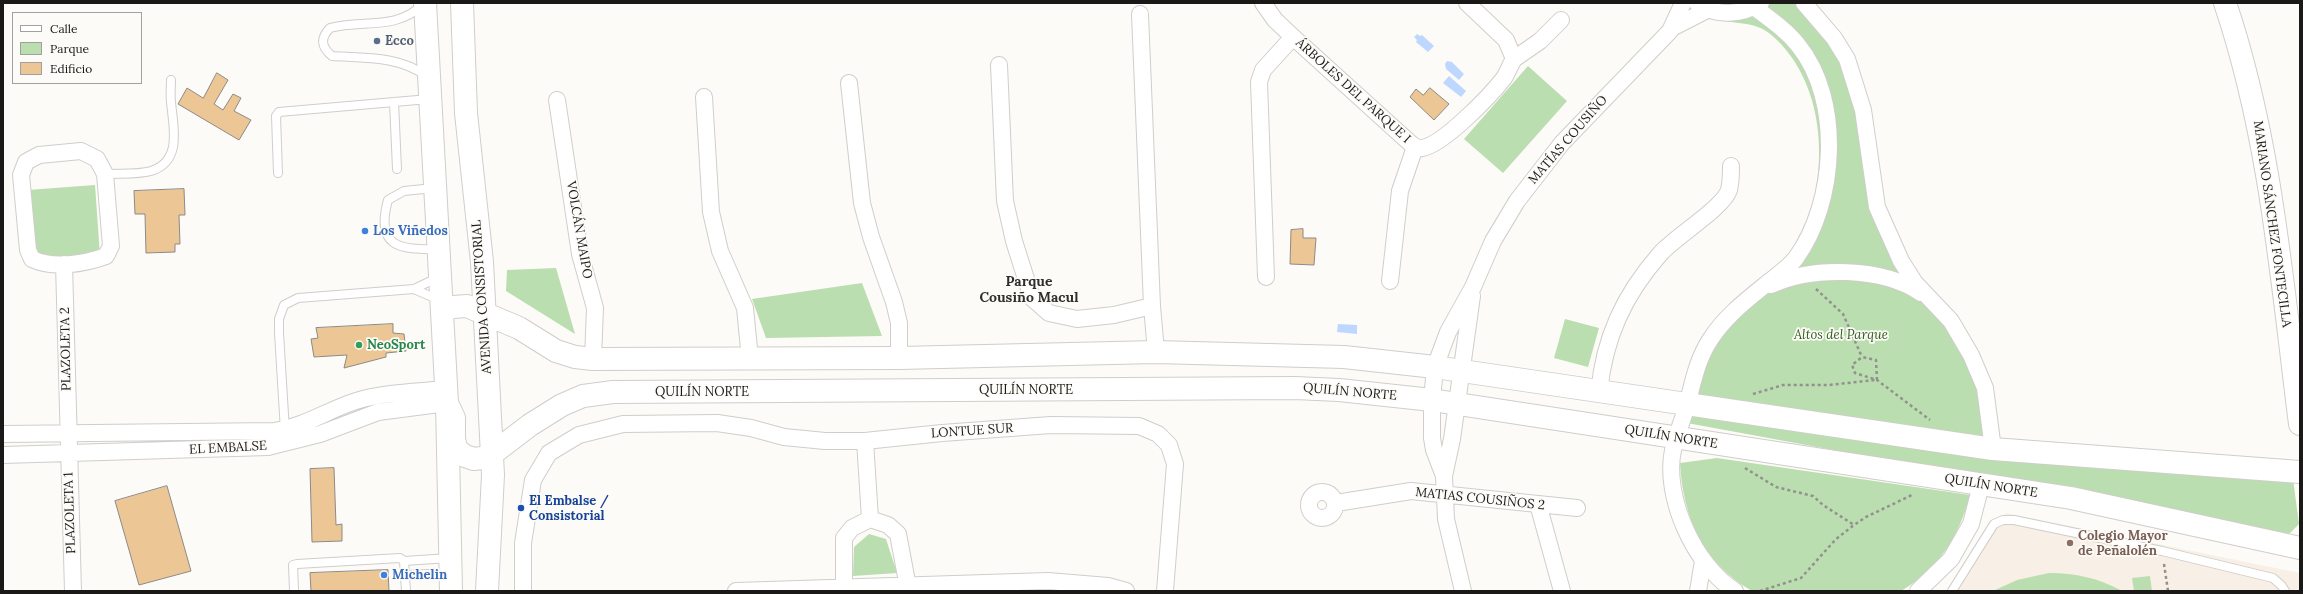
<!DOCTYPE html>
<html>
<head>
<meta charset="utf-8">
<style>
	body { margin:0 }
	#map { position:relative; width:2303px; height:594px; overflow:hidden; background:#fdfbf7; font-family:Lora,serif }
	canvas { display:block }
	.frame { position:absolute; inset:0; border:4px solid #1a1918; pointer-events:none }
	.legend { position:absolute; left:12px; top:12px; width:130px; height:72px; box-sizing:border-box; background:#fdfbf7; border:1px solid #a2a19e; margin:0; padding:5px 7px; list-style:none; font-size:12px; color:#1a1918 }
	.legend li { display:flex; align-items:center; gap:8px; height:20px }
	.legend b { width:20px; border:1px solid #a2a19e }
</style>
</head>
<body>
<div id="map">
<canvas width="2303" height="594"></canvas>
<div class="frame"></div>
<ul class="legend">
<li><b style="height:5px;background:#fff"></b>Calle</li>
<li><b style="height:11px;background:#badeaf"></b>Parque</li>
<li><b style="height:11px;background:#ecc695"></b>Edificio</li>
</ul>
</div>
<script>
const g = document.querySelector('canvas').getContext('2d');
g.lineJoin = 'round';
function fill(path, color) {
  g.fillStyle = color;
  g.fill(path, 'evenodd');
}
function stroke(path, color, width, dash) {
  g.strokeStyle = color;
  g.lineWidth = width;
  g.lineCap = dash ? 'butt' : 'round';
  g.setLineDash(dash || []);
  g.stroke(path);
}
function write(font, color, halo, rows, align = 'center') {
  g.font = font + ' Lora,serif';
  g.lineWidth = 3.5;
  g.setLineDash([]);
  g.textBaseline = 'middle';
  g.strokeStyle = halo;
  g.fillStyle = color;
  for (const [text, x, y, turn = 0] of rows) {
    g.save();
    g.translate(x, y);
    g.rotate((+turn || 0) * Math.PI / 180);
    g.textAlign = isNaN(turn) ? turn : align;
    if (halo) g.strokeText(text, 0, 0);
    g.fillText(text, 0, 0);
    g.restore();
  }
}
fill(new Path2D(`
	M2006 513 2300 573V591H1958Z`), '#f8f0e6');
fill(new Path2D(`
	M1691 3H1799L1821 27 1854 85 1869 187 1936 310 1977 376 1986 446 1681 399 1689 366 1699 349C1720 328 1741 306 1763 285 1772 275 1784 266 1793 255 1797 249 1799 240 1803 233 1829 173 1826 88 1777 40 1756 19 1741 26 1716 19 1706 17 1698 9 1691 3Z
	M1528 66 1567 101 1503 173 1464 139Z
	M95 185 100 256 33 261 28 190Z
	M556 268 575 334 506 291 507 270Z
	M862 283 882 336 766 338 752 299Z
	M1565 319 1599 328 1588 367 1554 358Z
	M1687 415 2293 479 2299 524 2289 534 1687 423Z
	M1717 458 1970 495C1959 536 1939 569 1901 591H1752C1703 563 1683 518 1680 463Z
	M869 534 886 539 897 573 853 576 854 547Z
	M2049 573C2075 573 2099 578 2122 591H1993L2017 580Z
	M2150 576 2152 591H2134L2132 578Z`), '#badeaf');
fill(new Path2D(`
	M1417 34 1420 36 1422 35 1434 46 1428 52 1416 42 1417 40 1414 37Z
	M1447 61 1452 62 1464 74 1459 80 1446 69 1445 64Z
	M1449 76 1466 91 1461 97 1443 83Z
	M1338 324 1357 325V334L1337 332Z`), '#bdd7fe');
const building = new Path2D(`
	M217 73 228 80 214 104 223 110 233 94 241 98 234 111 251 120 239 140 178 104 187 88 203 98Z
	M1430 88 1449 104 1434 120 1410 97 1416 89 1423 95Z
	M184 189 185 215H179L180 244H175V252L146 253 145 214H135L134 191Z
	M1303 229V238H1316L1314 265 1290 264 1291 230Z
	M393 324V333L404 334 406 351 386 353V357L344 368 347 355 314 357 311 339 318 338 316 328Z
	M334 468 336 525 342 524V541L312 542 310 469Z
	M167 486 191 571 139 585 115 501Z
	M388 570 389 591H311L310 573Z`);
fill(building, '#ecc695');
stroke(building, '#8c8a87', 1);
const lane = new Path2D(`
	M422 5C396 31 361 19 330 28 320 38 321 47 332 56 364 58 400 56 426 76
	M394 102 397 169
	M278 173 276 116 279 112 429 99
	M105 174C119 173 137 175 151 171 183 161 173 126 171 102 170 95 171 87 171 80
	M434 188 404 191 388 200C375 247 399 250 438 249
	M414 289 439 300
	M285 431 279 333V319L284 305 298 298 414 289 439 277
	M404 561 450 558
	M406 575 450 573
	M294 591 293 565 297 564 400 558 404 561 406 591
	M1952 591 1994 524 2003 520H2014L2162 551 2273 578 2282 586 2285 591`);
const street = new Path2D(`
	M1263 3 1275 20 1293 37 1409 142C1413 145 1416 149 1422 148 1443 145 1491 95 1504 78 1508 72 1510 65 1514 59L1506 40 1467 3
	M1697 3C1716 17 1742 15 1761 3
	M1804 3 1834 38 1847 59 1863 110 1877 207 1901 261 1915 283 1951 321 1971 355 1985 388 1993 449
	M1672 28 1709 9
	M1514 59 1540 41 1561 20
	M999 65 1005 201 1014 241 1032 298 1049 313 1077 319 1114 315 1152 306 1140 14
	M849 83 862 203 871 237 894 302 899 323V358
	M704 97 711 212 720 251 745 308 750 359
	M557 100 580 254 595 308 593 359
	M81 151 97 159 105 174 111 246 106 256C84 264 53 269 32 259L28 250 21 175 26 162 39 155Z
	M64 264 73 591
	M1266 277 1259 82 1263 70 1293 37
	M1390 281 1400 191 1415 147
	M1771 285C1813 266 1882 267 1921 293
	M1152 306 1156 352
	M1599 393C1604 338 1624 295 1660 254 1676 236 1723 208 1729 190 1731 182 1731 174 1731 166
	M3 434 275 431C305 426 328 410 356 401 384 392 417 392 447 389
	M865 441 870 519
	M3 455 268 447 320 434 378 412 447 403
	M1444 476 1452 439 1472 296
	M1309 505a13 13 0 1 1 26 0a13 13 0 1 1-26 0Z
	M1336 503 1411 491 1577 508
	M1538 504 1562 591
	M844 589V538L852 528 870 519 888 525 898 534 908 587
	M523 591V543L533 480 549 453 579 435 623 424 717 423 751 428 784 437 825 441H865L942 433 1051 425 1139 426 1158 434 1169 445 1175 464 1165 591
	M736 591 1048 581 1108 586 1126 591
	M1463 591 1446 519 1444 476 1434 450 1432 438V400L1435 367 1448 332 1473 287 1493 241 1517 201 1562 143 1670 31 1683 3
	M1698 591 1703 561
	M1735 591C1695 566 1663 497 1673 450 1676 435 1683 420 1687 405 1693 382 1697 360 1710 340 1725 316 1748 299 1770 281 1779 274 1789 267 1796 258 1836 203 1843 100 1798 45 1786 30 1770 19 1754 7
	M1918 591 1951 559 1971 524 1981 485`);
const secondary = new Path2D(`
	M425 3 447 403 451 591
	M462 3 466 113 482 262 493 475 487 591
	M2225 3C2271 139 2282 283 2300 424
	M442 311 453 307 467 306 519 328 556 351 575 357 593 359 899 358 1156 352 1344 357 1435 367 1993 449 2300 472
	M447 403 454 418V440L457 450 465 456 474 459 482 458 492 454 530 425 562 405 583 396 613 392 1295 388 1339 390 1432 400 2071 498 2300 548`);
stroke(lane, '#d0cdca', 10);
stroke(street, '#d0cdca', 18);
stroke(secondary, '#d0cdca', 24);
stroke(new Path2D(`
	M1816 289 1843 314 1862 357
	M1877 380 1876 360 1862 357 1852 365 1855 373 1877 380 1930 420
	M1753 394 1783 385H1829L1875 380
	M1745 468 1776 487 1813 496 1823 505 1854 525
	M2164 564 2168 591
	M1760 591 1801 578 1836 539 1854 525 1866 517 1914 494`), '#93918f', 2.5, [3, 3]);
stroke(lane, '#fff', 8);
stroke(street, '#fff', 16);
stroke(secondary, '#fff', 22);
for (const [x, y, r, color] of [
	[377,41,4,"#5c6f8a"],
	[365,231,4,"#3f7fe0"],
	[359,345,4,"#2e9e5b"],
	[521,508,4,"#1a4fb4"],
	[2070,543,4,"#8d6e63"],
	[384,575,4,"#3f7fe0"]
]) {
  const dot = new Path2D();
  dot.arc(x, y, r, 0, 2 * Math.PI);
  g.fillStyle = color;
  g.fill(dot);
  stroke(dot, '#fdfbf7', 1.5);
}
write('bold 13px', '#4e5e75', '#fdfbf7', [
	["Ecco",385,41]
], 'left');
write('13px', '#1a1918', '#fdfbf7', [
	["ÁRBOLES DEL PARQUE I",1353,91,42],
	["MATÍAS COUSIÑO",1568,140,-49],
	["MARIANO SÁNCHEZ FONTECILLA",2272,224,82],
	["VOLCÁN MAIPO",579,230,80],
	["AVENIDA CONSISTORIAL",482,297,-94],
	["PLAZOLETA 2",66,349,-91],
	["QUILÍN NORTE",1026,390],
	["QUILÍN NORTE",702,392],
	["QUILÍN NORTE",1350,392,5],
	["LONTUE SUR",972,431,-4],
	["QUILÍN NORTE",1671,437,9],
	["EL EMBALSE",228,448,-3],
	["QUILÍN NORTE",1991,486,9],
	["MATIAS COUSIÑOS 2",1480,499,6],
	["PLAZOLETA 1",70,513,-92]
]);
write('bold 13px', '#366cbe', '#fdfbf7', [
	["Los Viñedos",373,231],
	["Michelin",392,575]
], 'left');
write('italic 13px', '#305e1e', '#fdfbf7', [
	["Altos del Parque",1841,335]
]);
write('bold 13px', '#27864d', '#fdfbf7', [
	["NeoSport",367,345]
], 'left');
write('bold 13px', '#164399', '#fdfbf7', [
	["El Embalse /",529,501],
	["Consistorial",529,516]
], 'left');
write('bold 13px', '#785e54', '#fdfbf7', [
	["Colegio Mayor",2078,536],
	["de Peñalolén",2078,551]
], 'left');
write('bold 14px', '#302e2b', '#fdfbf7', [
	["Parque",1029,282],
	["Cousiño Macul",1029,298]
]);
</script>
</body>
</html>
